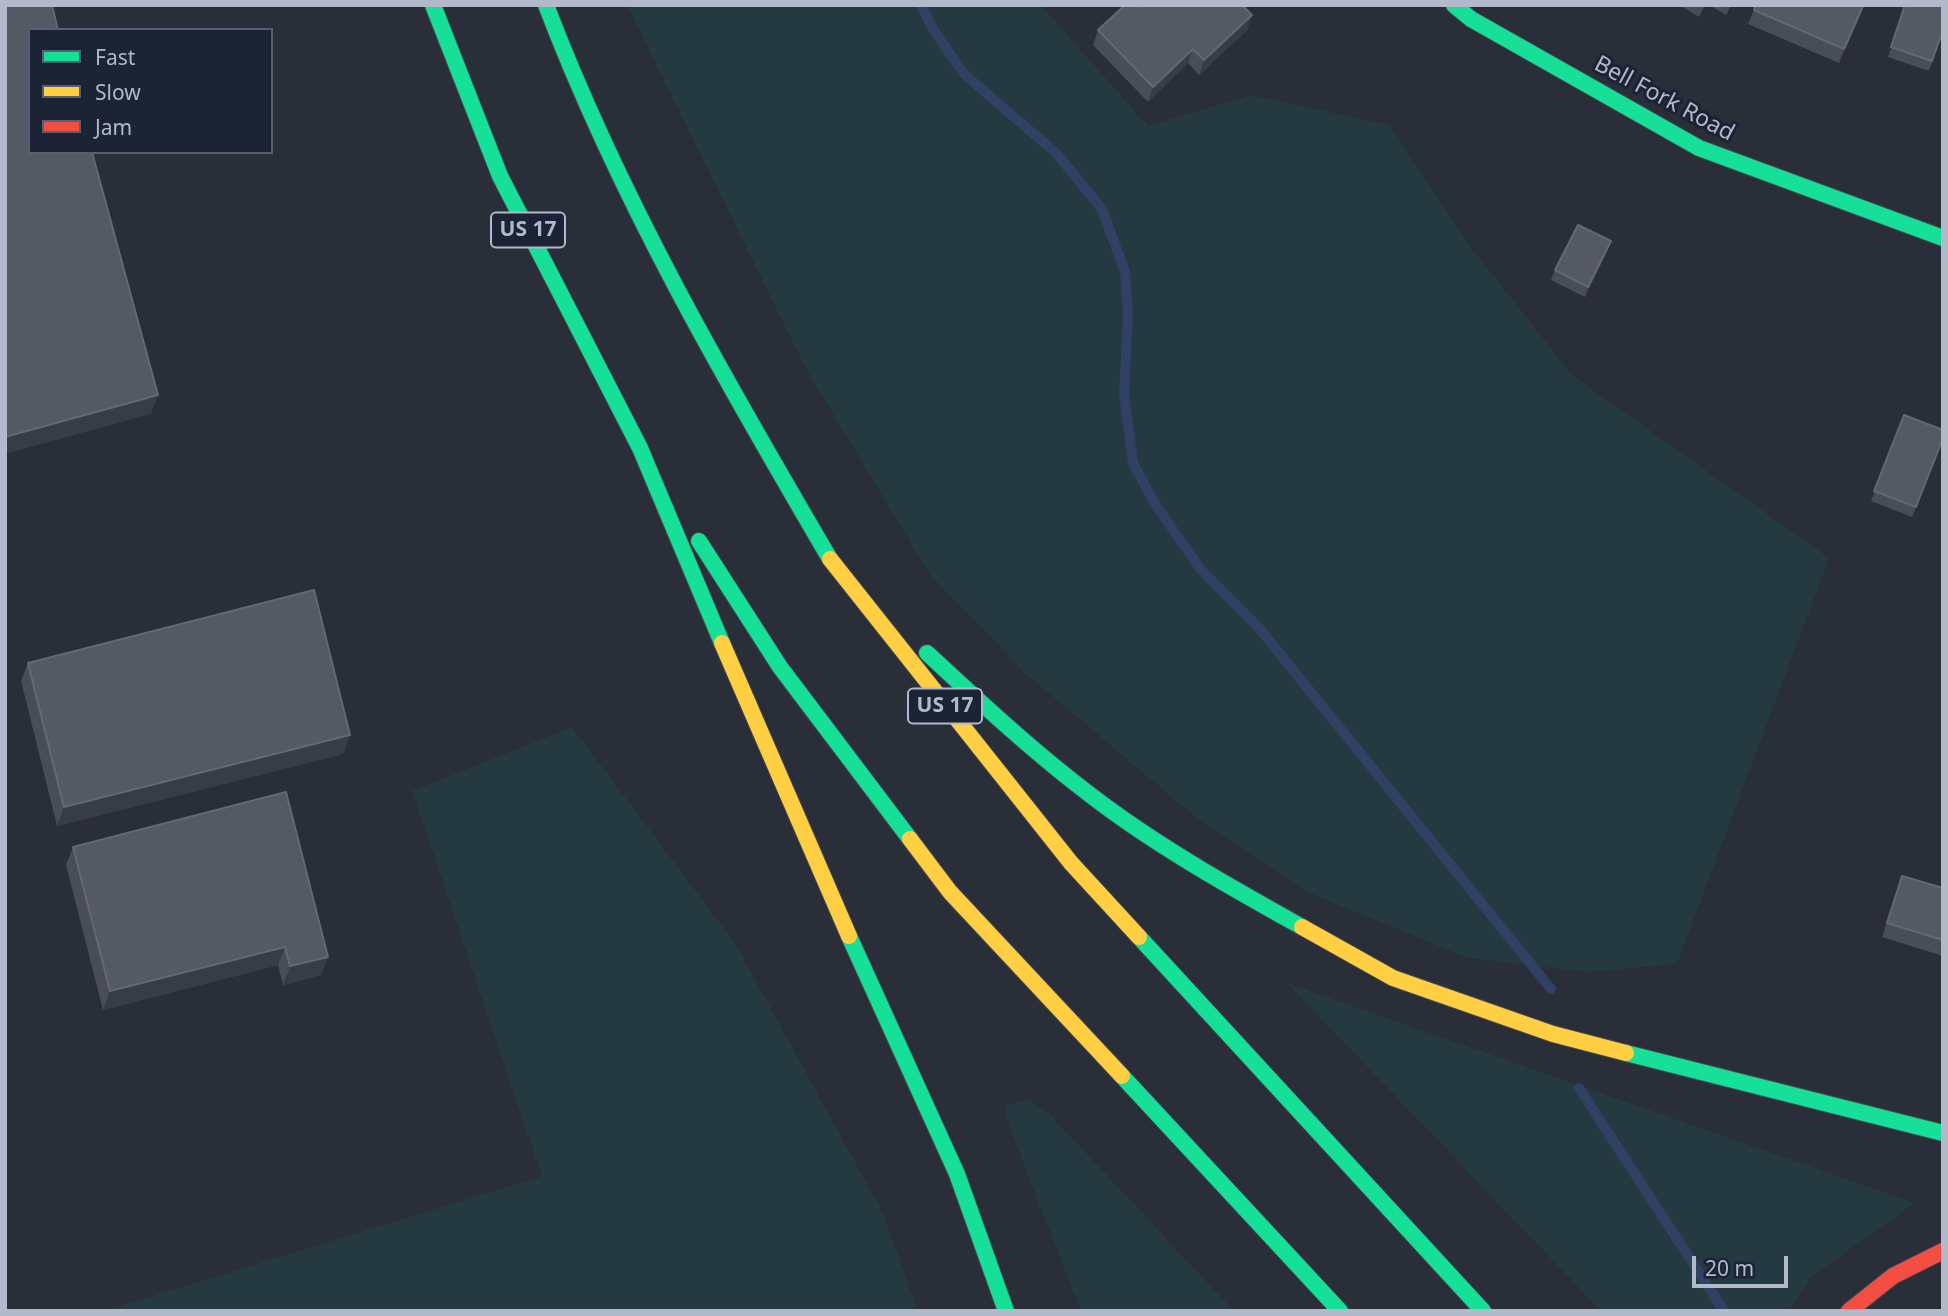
<!DOCTYPE html>
<html>
<head>
<meta charset="utf-8">
<style>
	body { margin:0 }
	#map { position:relative; width:1948px; height:1316px; overflow:hidden; background:#292e39; font-family:"Noto Sans",sans-serif }
	canvas { display:block }
	.frame { position:absolute; inset:0; border:7px solid #b2b9cb; pointer-events:none }
	.legend { position:absolute; left:28px; top:28px; width:245px; height:126px; box-sizing:border-box; background:#1b2335; border:2px solid #575f71; margin:0; padding:9px 12px; list-style:none; font-size:21px; color:#b2b9cb }
	.legend li { display:flex; align-items:center; gap:14px; height:35px }
	.legend b { width:35px; border:2px solid #575f71 }
	.scale { position:absolute; left:1692px; top:1256px; width:96px; height:32px; box-sizing:border-box; border:4px solid #b2b9cb; border-top:0; padding-left:9px; font-size:21px; line-height:24px; white-space:nowrap; color:#b2b9cb; -webkit-text-stroke:5px #1b2335; paint-order:stroke }
</style>
</head>
<body>
<div id="map">
<canvas width="1948" height="1316"></canvas>
<div class="frame"></div>
<ul class="legend">
<li><b style="height:9px;background:#16e098"></b>Fast</li>
<li><b style="height:9px;background:#ffcf43"></b>Slow</li>
<li><b style="height:9px;background:#f24e42"></b>Jam</li>
</ul>
<div class="scale">20 m</div>
</div>
<script>
const g = document.querySelector('canvas').getContext('2d');
g.lineJoin = 'round';
function fill(path, color) {
  g.fillStyle = color;
  g.fill(path, 'evenodd');
}
function stroke(path, color, width, dash) {
  g.strokeStyle = color;
  g.lineWidth = width;
  g.lineCap = dash ? 'butt' : 'round';
  g.setLineDash(dash || []);
  g.stroke(path);
}
function write(font, color, halo, rows, align = 'center') {
  g.font = font + ' "Noto Sans",sans-serif';
  g.lineWidth = 6;
  g.setLineDash([]);
  g.textBaseline = 'middle';
  g.strokeStyle = halo;
  g.fillStyle = color;
  for (const [text, x, y, turn = 0] of rows) {
    g.save();
    g.translate(x, y);
    g.rotate((+turn || 0) * Math.PI / 180);
    g.textAlign = isNaN(turn) ? turn : align;
    if (halo) g.strokeText(text, 0, 0);
    g.fillText(text, 0, 0);
    g.restore();
  }
}
fill(new Path2D(`
	M627 5H1041L1148 126 1250 95 1390 125 1470 246 1572 375 1829 558 1677 964 1587 972 1468 958 1312 894 1194 816 1024 672 930 575 806 369Z
	M572 727 735 943 883 1213 918 1311H104L542 1176 412 791Z
	M1287 983 1915 1203 1810 1278 1789 1311H1601Z
	M1027 1099 1047 1111 1234 1311H1081L1010 1129 1005 1106Z`), '#253940');
stroke(new Path2D(`
	M921 5 933 29 964 74 1056 153 1102 209 1125 272 1128 313 1124 394 1133 463 1155 504 1202 571 1259 628 1551 989
	M1579 1088 1724 1311`), '#314163', 10);
const fast = new Path2D(`
	M433 5 500 176 640 448 722 643
	M546 5C620 199 725 380 830 559
	M1454 5 1471 19 1699 148 1943 238
	M699 541 780 667 910 839
	M927 653C983 705 1040 758 1101 803 1164 850 1234 889 1302 927
	M849 936 957 1174 1006 1311
	M1139 937 1483 1311
	M1626 1053 1943 1133
	M1122 1076 1340 1311`);
const slow = new Path2D(`
	M830 559 1071 863 1139 937
	M722 643 849 936
	M910 839 950 892 1122 1076
	M1302 927 1393 978 1553 1034 1626 1053`);
const jam = new Path2D(`
	M1849 1311 1893 1276 1943 1251`);
stroke(fast, '#454952', 18);
stroke(slow, '#454952', 18);
stroke(jam, '#454952', 18);
stroke(fast, '#16e098', 16);
stroke(slow, '#ffcf43', 16);
stroke(jam, '#f24e42', 16);
fill(new Path2D(`
	M1679 5H1705L1699 17Z
	M1709 5H1731L1726 15Z
	M1756 5 1858 20 1839 63 1748 24Z
	M1905 5 1943 30 1929 71 1888 57Z
	M1143 7 1252 15 1247 30 1199 75 1188 63 1148 102 1093 45 1098 30Z
	M1611 241 1607 251 1585 297 1551 280 1555 270Z
	M1904 415 1943 439 1912 517 1871 501Z
	M28 663 350 735 343 754 57 826 21 681Z
	M73 847 328 957 321 975 283 985 278 965 103 1010 66 865Z
	M1902 876 1943 888V956L1882 937Z`), '#494d58');
fill(new Path2D(`
	M1863 6 1858 20 1839 63 1844 49Z
	M1252 15 1247 30 1199 75 1204 60Z
	M1193 49 1188 63 1148 102 1153 87Z
	M1611 241 1607 251 1585 297 1588 287Z
	M158 395 151 414 5 454V437Z
	M350 735 343 754 57 826 64 807Z
	M285 947 278 965 103 1010 110 991Z
	M328 957 321 975 283 985 290 966Z`), '#373c46');
const building = new Path2D(`
	M5 5H52L58 30H30V152H92L158 395 5 437Z
	M1125 5H1141L1143 7 1146 5H1242L1252 15 1204 60 1193 49 1153 87 1098 30Z
	M1756 5H1863V6L1844 49 1754 10Z
	M1905 5H1943V30L1932 61 1891 47Z
	M1578 225 1611 241 1588 287 1555 270Z
	M1904 415 1943 430V438L1916 507 1874 491Z
	M314 590 350 735 64 807 28 663Z
	M286 792 328 957 290 966 285 947 110 991 73 847Z
	M1902 876 1943 888V940L1887 923Z`);
fill(building, '#545964');
stroke(building, '#636874', 2);
for (const [x, y, w] of [
	[528,230,74],
	[945,706,74]
]) {
  const box = new Path2D();
  box.roundRect(x - w / 2, y - 17.5, w, 35, 5);
  g.fillStyle = '#1b2335';
  g.fill(box);
  stroke(box, '#b2b9cb', 2);
}
write('bold 21px', '#b2b9cb', null, [
	["US 17",528,230],
	["US 17",945,706]
]);
write('23px', '#b2b9cb', '#1b2335', [
	["Bell Fork Road",1664,99,28]
]);
</script>
</body>
</html>
